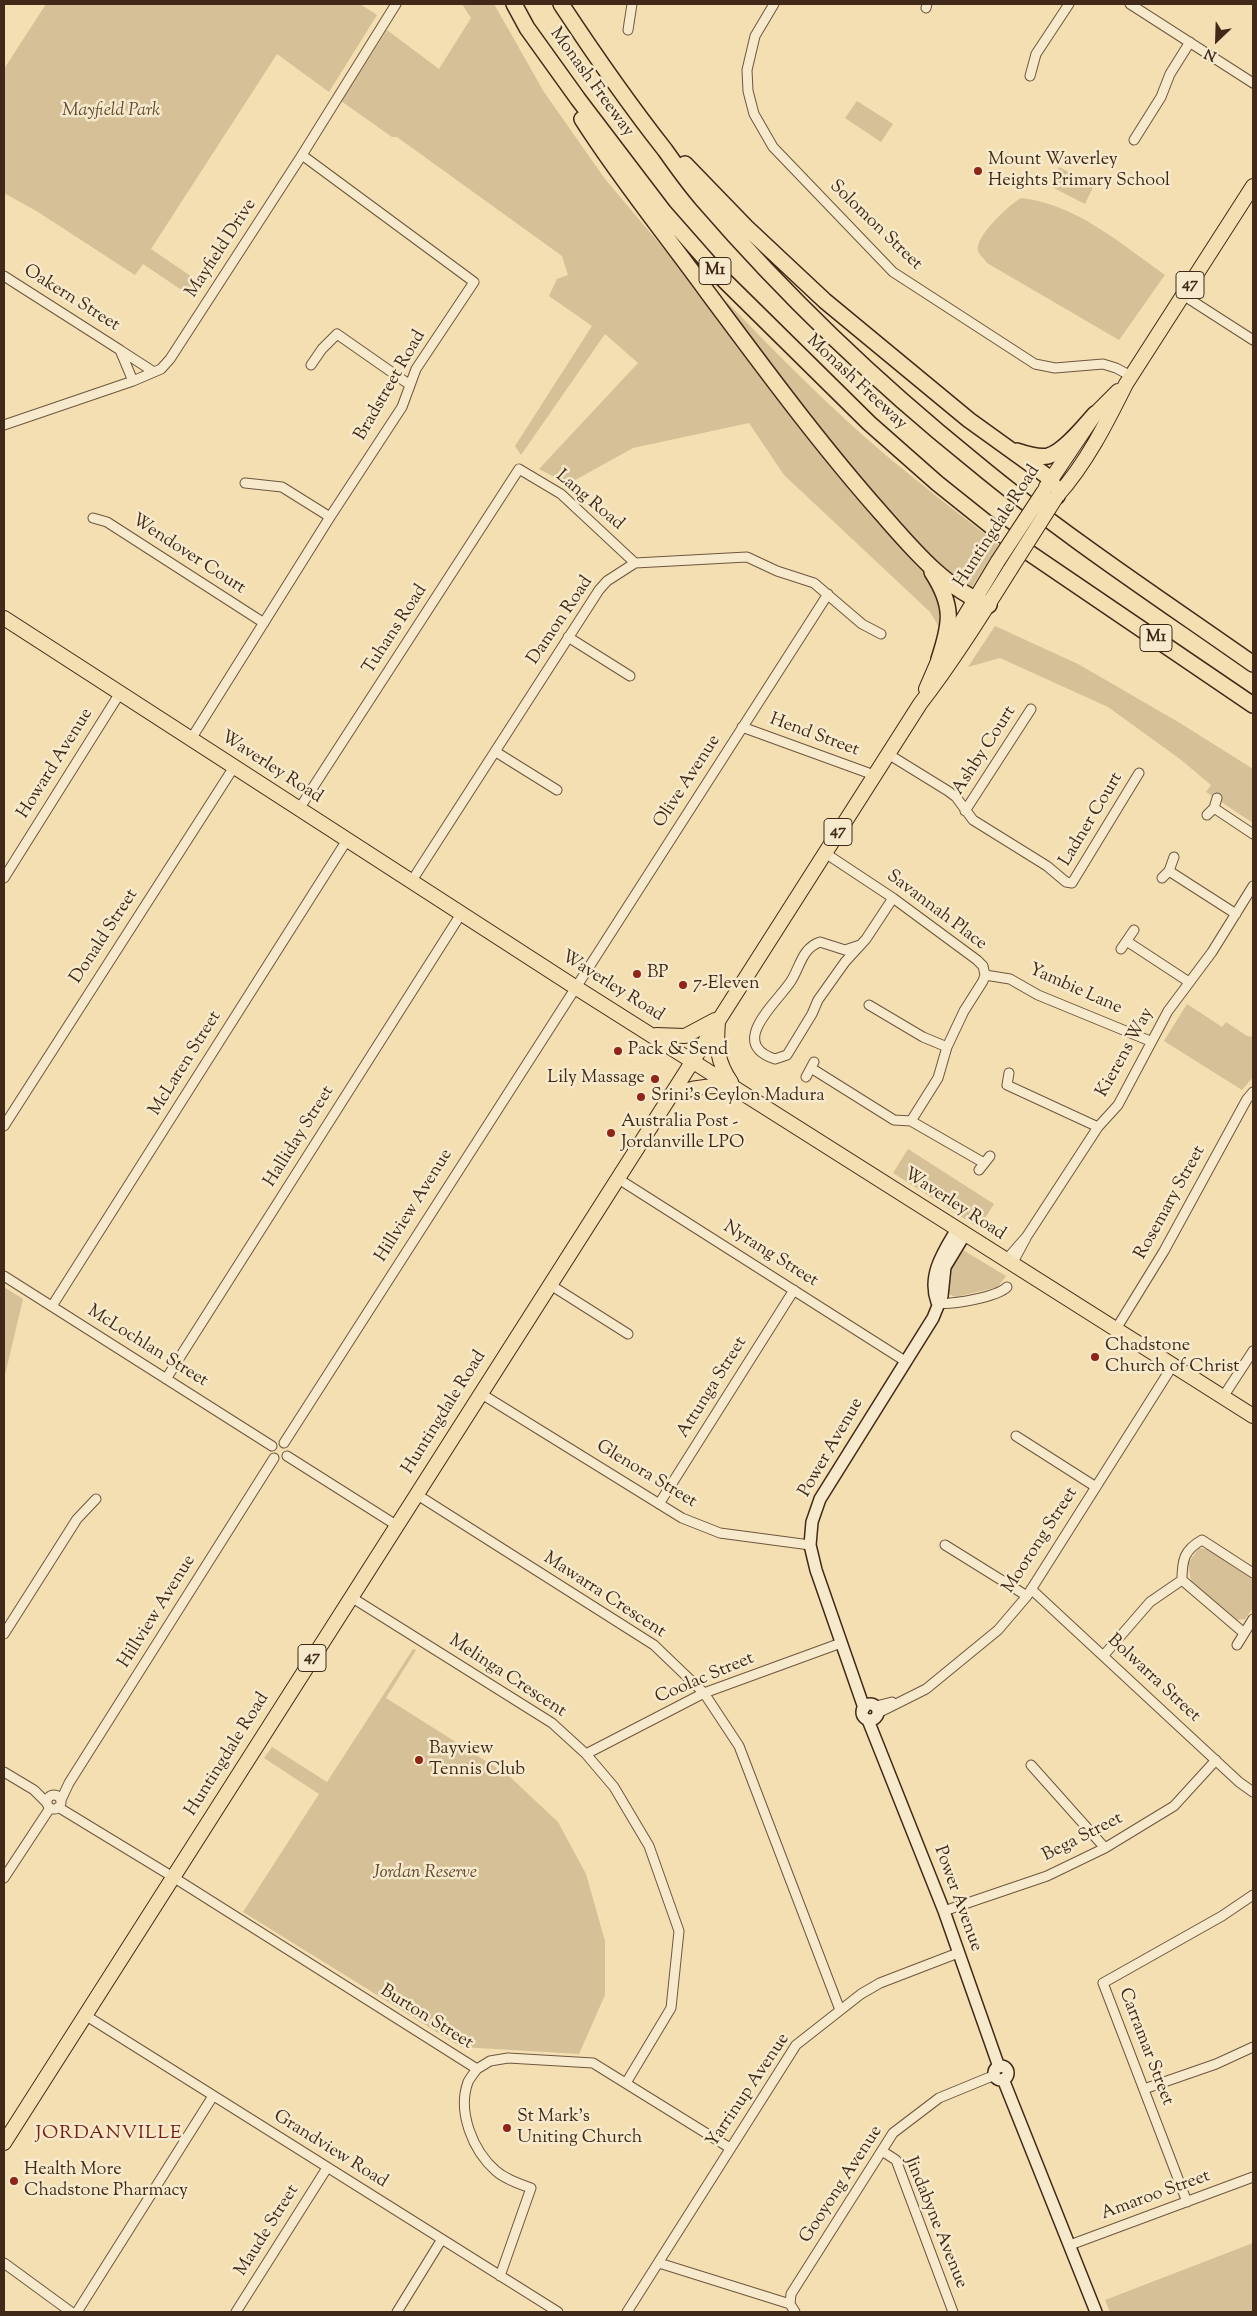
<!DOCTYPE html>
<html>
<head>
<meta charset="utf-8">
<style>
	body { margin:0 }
	#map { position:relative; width:1257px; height:2316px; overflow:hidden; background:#f3dfb1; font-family:"Sorts Mill Goudy",serif }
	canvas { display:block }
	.frame { position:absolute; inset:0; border:5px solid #412919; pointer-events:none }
	.north { position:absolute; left:1192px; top:15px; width:50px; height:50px; -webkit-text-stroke:4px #f7eacc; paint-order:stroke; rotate:204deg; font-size:14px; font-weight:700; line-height:20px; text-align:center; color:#412919 }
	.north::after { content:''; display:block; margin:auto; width:18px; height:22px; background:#412919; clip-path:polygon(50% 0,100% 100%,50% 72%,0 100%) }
</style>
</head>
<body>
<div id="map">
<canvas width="1257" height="2316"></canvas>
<div class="frame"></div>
<div class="north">N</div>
</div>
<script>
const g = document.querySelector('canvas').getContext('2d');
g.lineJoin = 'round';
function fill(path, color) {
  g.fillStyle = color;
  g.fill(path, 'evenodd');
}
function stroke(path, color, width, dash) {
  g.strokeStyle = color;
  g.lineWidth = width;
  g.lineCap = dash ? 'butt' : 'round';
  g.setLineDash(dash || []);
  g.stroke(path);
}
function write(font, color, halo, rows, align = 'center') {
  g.font = font + ' "Sorts Mill Goudy",serif';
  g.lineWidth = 5;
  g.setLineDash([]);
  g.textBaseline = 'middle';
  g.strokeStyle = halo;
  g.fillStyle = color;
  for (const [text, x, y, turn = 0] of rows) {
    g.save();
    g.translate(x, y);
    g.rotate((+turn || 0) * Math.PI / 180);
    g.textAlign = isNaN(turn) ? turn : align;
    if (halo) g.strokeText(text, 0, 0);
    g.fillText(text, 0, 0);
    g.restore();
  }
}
fill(new Path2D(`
	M46 4H360L377 15 329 92 277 54 151 249 201 283 192 297 143 264 135 275 38 212 4 193V69Z
	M462 4H494L544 92 605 179 696 287 738 347 741 345 884 530 917 567 938 586 941 593 939 627 930 612 784 475 749 423 633 448 568 484 539 469 638 363 605 334 521 455 515 446 592 326 549 296 557 279 568 275 562 256 397 137H392L341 101 387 30 439 69 471 18Z
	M857 101 893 124 881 142 845 118Z
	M1059 167 1094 185 1085 204 1050 186Z
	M1021 198C1076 204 1121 244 1165 275L1119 340 987 263C985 259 979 255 978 251 974 237 1010 204 1021 198Z
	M726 301C778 355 831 409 888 457 924 487 962 516 999 545L970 590 952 579 874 498 723 304Z
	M995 626 1078 664 1180 723 1253 769V823L1206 792 1211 785 1180 759 1108 707 1000 658 968 667Z
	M1187 1004 1222 1027 1226 1022 1247 1036 1253 1037V1077L1242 1090 1164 1041Z
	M908 1149 994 1204 979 1228 893 1173Z
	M963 1250 1006 1276 998 1287 956 1297 948 1294 946 1276Z
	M4 1287 23 1299 4 1379Z
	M1199 1548 1210 1550 1253 1580V1608L1245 1619 1237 1620 1191 1582 1188 1563Z
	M413 1649 416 1650 386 1698 508 1775 558 1822 586 1874 605 1941V1995L579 2054 461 2047 243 1912 319 1794 264 1758 272 1747 327 1782Z
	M1253 2243V2312H1110L1105 2300Z`), '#d5c097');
const street = new Path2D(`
	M774 4 755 36 747 70 748 91 754 114 773 147 893 272 1035 364 1055 368 1103 364 1116 368 1131 376
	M1130 4 1253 83
	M926 8 927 4
	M628 30 632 4
	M1030 76 1036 54 1069 4
	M1134 140 1161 97 1170 74 1190 42
	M4 276 120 350
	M1183 295 1253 340
	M311 365 322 349 337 334 410 385
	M133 381 120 350 154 372
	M4 425 133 381 161 369 170 359 302 155 396 4
	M245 483 282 487 330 517
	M93 518 107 522 264 623
	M568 637 630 676
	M742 727 874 775
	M191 739 330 517 402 407 416 369 474 282 302 155
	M496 752 557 790
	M888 754 948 791 956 797 973 820 1047 866 1066 882 1072 883 1139 773
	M1214 808 1253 834
	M299 809 519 469 561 494 635 563
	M965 811 1031 709
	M1207 815 1214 808 1217 798
	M825 853 893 898 977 960 983 966 985 975 983 981 964 1011 947 1047 938 1078 911 1121
	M1169 871 1236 914
	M4 878 120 693
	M1162 878 1169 871 1174 857
	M411 882 599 590 607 581 635 563 747 557 777 571 814 583 862 624 881 634
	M1128 942 1189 982
	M860 945 845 950 820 942C802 948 800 967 791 981 777 1003 727 1043 775 1059L787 1055 812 1014 818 1000 845 962 866 939 893 898
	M1121 949 1134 930
	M985 975 1010 979 1038 995 1150 1041
	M869 1005 923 1037 947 1047
	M811 1068 894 1120 911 1121 984 1163
	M1009 1073 1007 1085 1098 1127
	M806 1077 814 1062
	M4 1126 234 767
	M979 1170 990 1156
	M617 1178 905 1361
	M1006 1260 1027 1236 1098 1127 1118 1105 1168 1011 1212 952 1253 886
	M1012 1264 1026 1238
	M4 1276 272 1446
	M549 1284 628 1334
	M938 1303C952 1305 997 1297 1007 1287
	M52 1306 347 840
	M1116 1329 1164 1251 1247 1099 1253 1092
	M166 1379 461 914
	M480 1393 682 1518 720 1533 810 1545
	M1223 1397 1253 1351
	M1016 1436 1096 1487
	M284 1443 828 594
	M287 1456 396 1525
	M416 1494 654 1645 704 1693 739 1746 840 2010
	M659 1504 794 1290
	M945 1545 1027 1596
	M1182 1580C1182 1560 1184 1550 1202 1540L1253 1573
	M1182 1580 1244 1633
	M1031 1589 1239 1782 1253 1792
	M351 1597 552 1723 586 1754 614 1787 649 1846 679 1931 671 2008 626 2083
	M4 1634 77 1519 96 1499
	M1237 1645 1253 1619
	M1104 1655 1150 1602 1182 1580
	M876 1706 892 1702
	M878 1713 926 1689 998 1630 1027 1596 1173 1365
	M586 1754 704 1693 841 1643
	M1031 1765 1105 1848
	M4 1772 34 1790 46 1802
	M47 1802a7 7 0 1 1 14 0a7 7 0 1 1-14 0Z
	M61 1800 69 1783 274 1458
	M58 1807 173 1877 477 2069 490 2061 508 2058 593 2063 730 2148
	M4 1878 50 1808
	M944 1911 1047 1876 1105 1848 1174 1806 1216 1760
	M85 2015 558 2312
	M477 2069C474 2073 470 2078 468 2082 457 2112 473 2151 496 2171 505 2179 519 2184 531 2188L500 2276
	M1144 2089 1216 2064 1253 2047
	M882 2151 896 2160 953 2312
	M1187 2202 1103 1983 1222 1916 1253 1895
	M1070 2245 1253 2177
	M4 2263 71 2312
	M659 2263 790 2304 795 2312
	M790 2304 791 2294 893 2133 939 2098 995 2075
	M77 2312 213 2096
	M236 2312 327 2168
	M397 2312 442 2239
	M627 2312 796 2045 861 1994 880 1983 958 1953`);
const secondary = new Path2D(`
	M937 1302C927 1275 944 1251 957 1229
	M862 1712a8 8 0 1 1 16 0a8 8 0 1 1-16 0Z
	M864 1708 816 1570 810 1545 812 1522 820 1499 933 1318 942 1296 945 1267 965 1234
	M868 1720 944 1911 999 2067
	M994 2073a7 7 0 1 1 14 0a7 7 0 1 1-14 0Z
	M1003 2079 1096 2312`);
const primary = new Path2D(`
	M1046 487 1095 414 1118 391
	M1057 496C1086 464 1107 422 1126 384L1253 186
	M4 618 575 987 1253 1416
	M926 689 939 659 998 561
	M718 1022C716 1046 717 1062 731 1082
	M656 1035 685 1036 715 1020
	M669 1096C690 1088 709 1084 732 1087
	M4 2143 920 704C953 661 981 616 1010 570`);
const highway = new Path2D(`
	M514 4 527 28 578 99 664 212 723 279 869 423 937 483 997 531 1253 705
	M561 4C594 54 628 103 665 150 677 167 689 184 703 200 785 295 877 383 975 462 1063 535 1159 598 1253 664
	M582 119C620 179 666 235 708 293 764 368 819 443 881 513 911 547 945 589 989 605
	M685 164 746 227 825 301 969 420 1051 479 1057 496
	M1017 451C1026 454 1039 458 1048 456 1064 452 1084 426 1095 414
	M932 572C954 606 951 623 939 659`);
stroke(street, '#6e563f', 11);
stroke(secondary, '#412919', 14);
stroke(primary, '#412919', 16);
stroke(highway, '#412919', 18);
stroke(street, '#f7eacc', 9);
stroke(secondary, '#f7eacc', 11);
stroke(primary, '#f3dfb1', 14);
stroke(highway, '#f3dfb1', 15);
const primaryBridge = new Path2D(`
	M998 561 1044 491
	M1010 570 1057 496`);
stroke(primaryBridge, '#412919', 16, []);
stroke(primaryBridge, '#f3dfb1', 14);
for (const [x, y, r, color] of [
	[978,171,5,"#8f2418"],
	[637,974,5,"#8f2418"],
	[683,985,5,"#8f2418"],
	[618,1051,5,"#8f2418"],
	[655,1079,5,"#8f2418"],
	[641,1097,5,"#8f2418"],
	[611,1133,5,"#8f2418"],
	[1095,1357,5,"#8f2418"],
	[419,1760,5,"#8f2418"],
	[507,2128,5,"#8f2418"],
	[14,2181,5,"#8f2418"]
]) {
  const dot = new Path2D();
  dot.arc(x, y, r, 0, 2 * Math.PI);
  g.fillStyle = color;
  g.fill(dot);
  stroke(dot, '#f7eacc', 2);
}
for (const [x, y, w] of [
	[715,271,32],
	[1190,285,28],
	[1156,638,32],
	[838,832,28],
	[312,1658,28]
]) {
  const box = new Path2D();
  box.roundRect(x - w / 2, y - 13.5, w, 27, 4);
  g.fillStyle = '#f7eacc';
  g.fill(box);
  stroke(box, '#412919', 1);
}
write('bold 16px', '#412919', null, [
	["M1",715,271],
	["47",1190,285],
	["M1",1156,638],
	["47",838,832],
	["47",312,1658]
]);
write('18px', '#412919', '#f7eacc', [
	["Monash Freeway",591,83,54],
	["Solomon Street",875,226,44],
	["Mayfield Drive",222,249,-57],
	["Oakern Street",71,299,32],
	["Monash Freeway",856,383,43],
	["Bradstreet Road",391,386,-60],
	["Lang Road",589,501,40],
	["Huntingdale Road",998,527,-57],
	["Wendover Court",188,555,33],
	["Damon Road",561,621,-56],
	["Tuhans Road",396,630,-57],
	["Hend Street",814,736,20],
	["Ashby Court",985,751,-57],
	["Howard Avenue",56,764,-58],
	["Waverley Road",271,768,33],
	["Olive Avenue",688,782,-57],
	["Ladner Court",1092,820,-59],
	["Savannah Place",936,911,37],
	["Donald Street",105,937,-57],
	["Waverley Road",612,987,32],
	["Yambie Lane",1075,990,24],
	["Kierens Way",1126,1053,-61],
	["McLaren Street",186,1064,-58],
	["Halliday Street",300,1137,-58],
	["Rosemary Street",1171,1203,-61],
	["Waverley Road",954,1205,33],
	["Hillview Avenue",415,1206,-58],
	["Nyrang Street",770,1255,32],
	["McLochlan Street",147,1347,32],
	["Attunga Street",713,1388,-58],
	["Huntingdale Road",445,1413,-58],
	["Power Avenue",832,1448,-60],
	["Glenora Street",646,1475,31],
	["Moorong Street",1041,1541,-57],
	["Mawarra Crescent",604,1596,33],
	["Hillview Avenue",158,1612,-58],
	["Melinga Crescent",507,1677,33],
	["Coolac Street",705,1679,-23],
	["Bolwarra Street",1153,1679,43],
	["Huntingdale Road",228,1755,-58],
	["Bega Street",1083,1838,-27],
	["Power Avenue",957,1899,70],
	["Burton Street",426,2018,32],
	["Carramar Street",1145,2047,69],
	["Yarrinup Avenue",749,2091,-56],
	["Grandview Road",330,2150,32],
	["Gooyong Avenue",842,2185,-57],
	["Amaroo Street",1156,2196,-20],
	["Jindabyne Avenue",935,2223,68],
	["Maude Street",268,2231,-58]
]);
write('italic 18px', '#5f4732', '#f7eacc', [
	["Mayfield Park",111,112],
	["Jordan Reserve",425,1874]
]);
write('18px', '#412919', '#f7eacc', [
	["Mount Waverley",988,161],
	["Heights Primary School",988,182],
	["BP",647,974],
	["7-Eleven",693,985],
	["Pack & Send",628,1051],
	["Lily Massage",645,1079,"right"],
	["Srini's Ceylon Madura",651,1097],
	["Australia Post -",621,1123],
	["Jordanville LPO",621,1144],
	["Chadstone",1105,1347],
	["Church of Christ",1105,1368],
	["Bayview",429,1750],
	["Tennis Club",429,1771],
	["St Mark's",517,2118],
	["Uniting Church",517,2139],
	["Health More",24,2171],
	["Chadstone Pharmacy",24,2192]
], 'left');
g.letterSpacing = '1px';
write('19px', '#7a1f14', '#f7eacc', [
	["JORDANVILLE",109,2135]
]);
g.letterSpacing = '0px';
</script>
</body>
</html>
